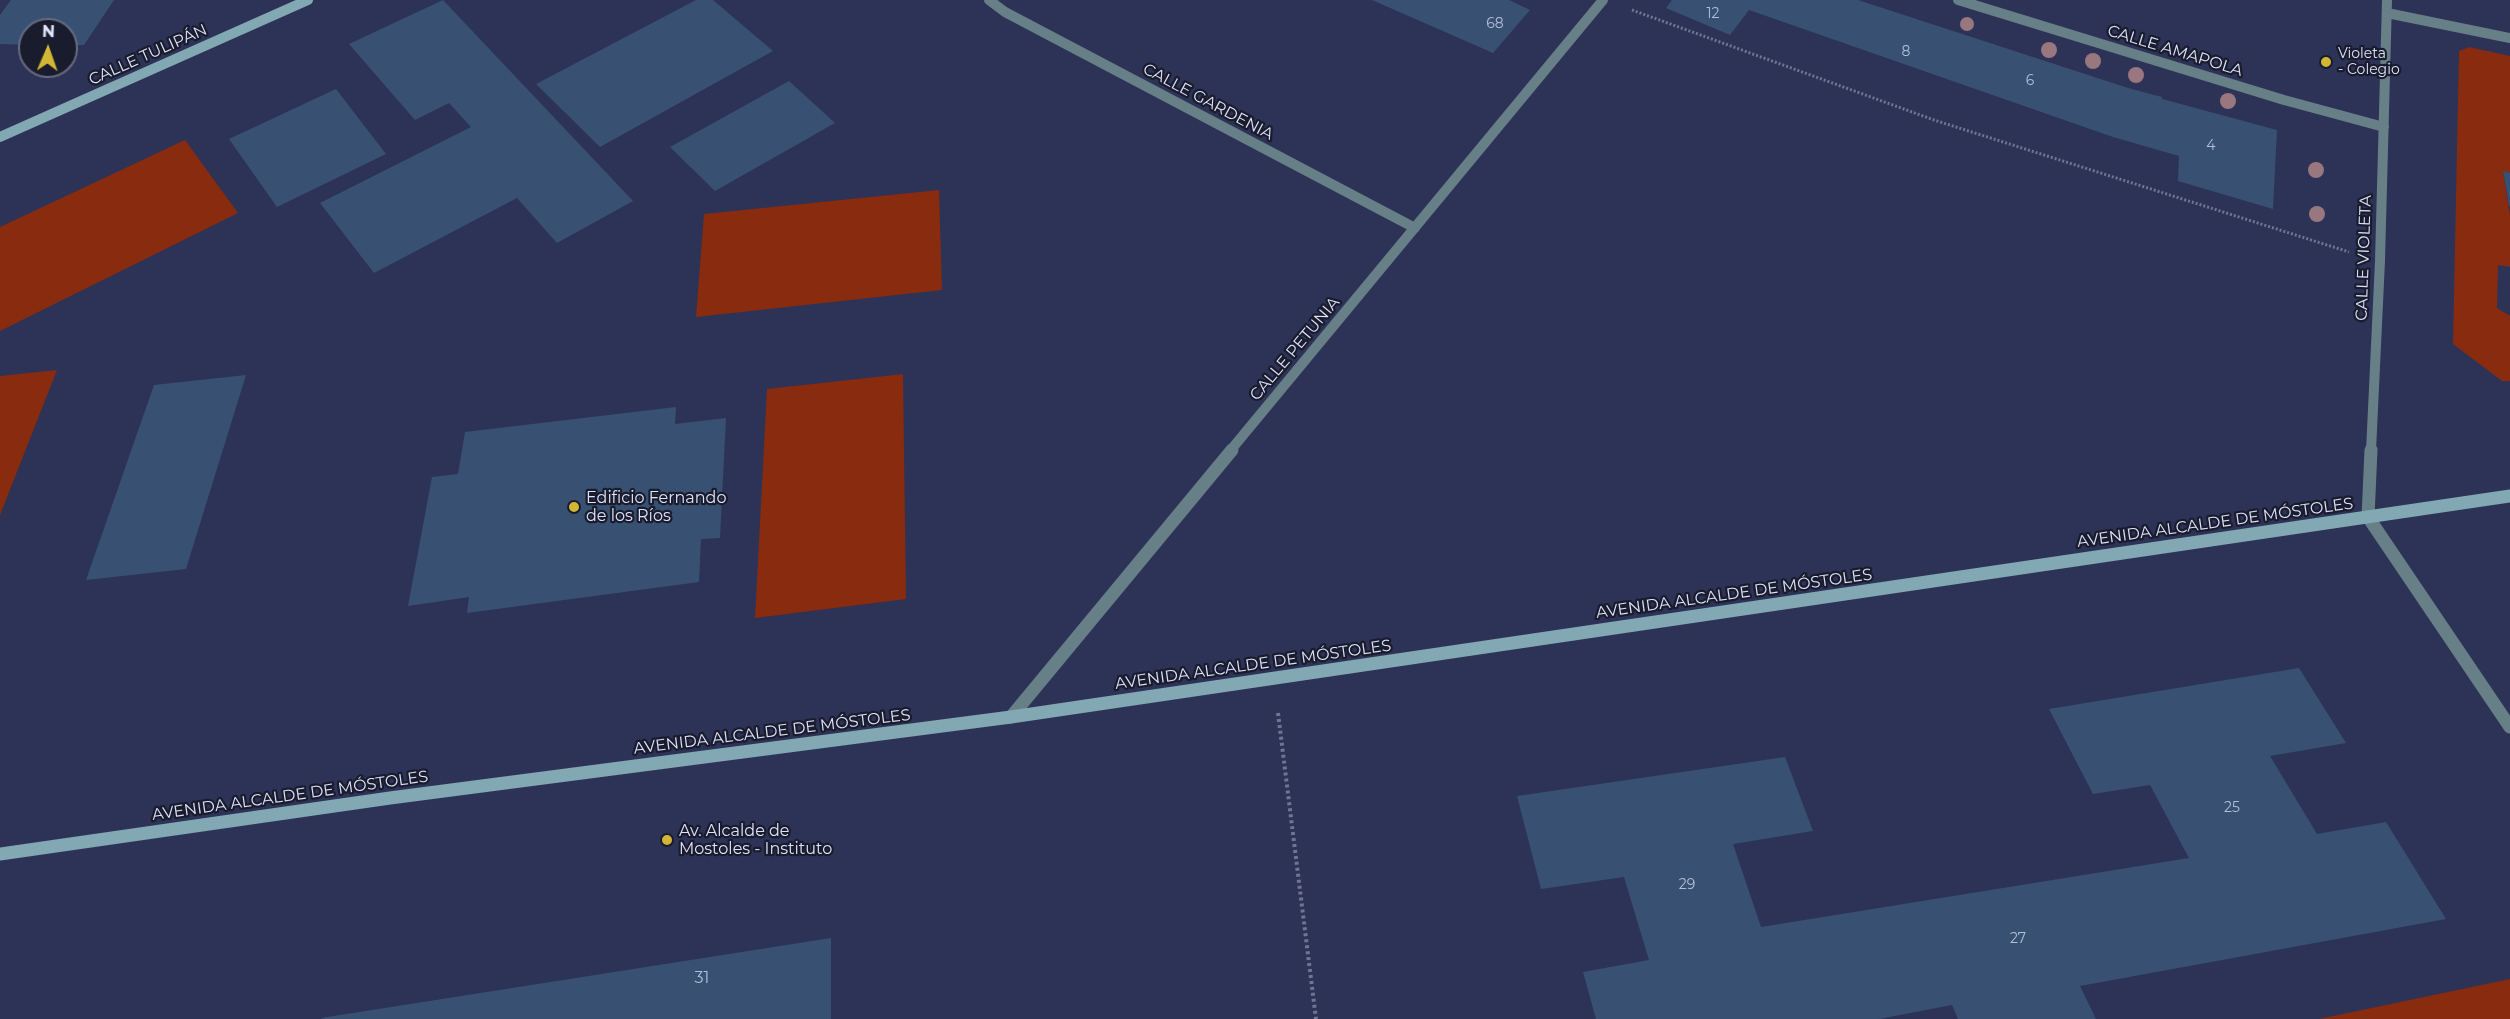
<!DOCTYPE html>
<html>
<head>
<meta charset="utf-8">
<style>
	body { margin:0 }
	#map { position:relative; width:2510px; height:1019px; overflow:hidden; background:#2d3257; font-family:Montserrat,sans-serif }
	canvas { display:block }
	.north { position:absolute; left:18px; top:18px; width:60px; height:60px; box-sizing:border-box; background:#191c2c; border:2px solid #686b7e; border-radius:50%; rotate:2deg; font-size:16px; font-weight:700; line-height:24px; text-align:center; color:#dee2fa }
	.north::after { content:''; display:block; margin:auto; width:21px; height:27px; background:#d2b736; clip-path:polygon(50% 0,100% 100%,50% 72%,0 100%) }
</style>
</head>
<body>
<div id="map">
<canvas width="2510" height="1019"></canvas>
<div class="north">N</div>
</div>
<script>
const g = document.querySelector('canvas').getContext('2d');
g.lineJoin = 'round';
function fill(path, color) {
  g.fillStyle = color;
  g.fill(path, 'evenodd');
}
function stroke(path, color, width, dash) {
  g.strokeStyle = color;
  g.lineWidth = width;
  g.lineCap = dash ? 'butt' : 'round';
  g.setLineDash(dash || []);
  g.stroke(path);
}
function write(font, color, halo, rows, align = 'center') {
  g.font = font + ' Montserrat,sans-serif';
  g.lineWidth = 4.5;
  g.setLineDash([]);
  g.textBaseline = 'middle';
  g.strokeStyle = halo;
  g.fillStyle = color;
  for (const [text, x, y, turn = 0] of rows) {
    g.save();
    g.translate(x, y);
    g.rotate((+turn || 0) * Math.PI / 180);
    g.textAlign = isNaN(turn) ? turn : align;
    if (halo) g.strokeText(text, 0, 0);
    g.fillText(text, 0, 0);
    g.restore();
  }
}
fill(new Path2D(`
	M2469 47 2510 56V173L2503 172 2510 215V267L2498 265 2497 308 2510 316V381H2502L2453 344 2459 51Z
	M185 140 238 213 0 331V227Z
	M939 190 942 290 696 317 704 214Z
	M57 370 0 515V376Z
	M903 374 906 599 755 618 767 389Z
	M2510 979V1019H2319Z`), '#882b0e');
fill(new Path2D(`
	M11 0H114L84 45H66V30H30V45L0 44V15Z
	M443 0 633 201 557 243 517 198 374 273 320 203 471 127 449 103 415 120 349 44Z
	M696 0H713L773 51 600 147 536 84Z
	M1372 0H1509L1530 10 1493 53Z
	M1672 0H1858L2128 88 2162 97V99L2277 130 2273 209 2178 181 2179 156 2113 137 1749 10 1730 35 1666 8Z
	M789 81 835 123 715 191 670 147Z
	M336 89 386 154 277 207 229 139Z
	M2503 171 2510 173V206H2509Z
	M246 375 186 569 86 580 154 385Z
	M676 407 675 424 726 418 720 538 701 539 699 582 467 613 469 597 408 606 432 477 458 474 465 432Z
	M2299 668 2346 743 2270 756 2317 834 2386 822 2446 919 2080 986 2096 1019H1958L1952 1005 1879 1019H1596L1583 972 1649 960 1624 877 1541 889 1517 796 1785 757 1813 831 1733 844 1761 927 2189 858 2150 785 2093 794 2049 709Z
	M831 938V1019H322L321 1018Z`), '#385173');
stroke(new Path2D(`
	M1632 10 1934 120 2349 252`), '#707595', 3, [2, 2]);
stroke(new Path2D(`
	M1278 713 1316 1019`), '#707595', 4, [3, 3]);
stroke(new Path2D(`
	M989 0 1005 12 1415 228
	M1958 0 2284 100 2384 127
	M2387 13 2510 38
	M1230 451 1603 0
	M2371 451 2380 261 2387 0`), '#677f86', 10);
stroke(new Path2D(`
	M2371 450 2368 517 2510 727
	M1011 717 1232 450`), '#677f86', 13);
stroke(new Path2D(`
	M0 137 308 0`), '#82a8b3', 10);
stroke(new Path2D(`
	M0 854 390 798 1011 717 2510 496`), '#82a8b3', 13);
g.fillStyle = '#98777e';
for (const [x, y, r] of [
	[1967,24,7],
	[2049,50,8],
	[2093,61,8],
	[2136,75,8],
	[2228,101,8],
	[2316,170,8],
	[2317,214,8]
]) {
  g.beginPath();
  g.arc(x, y, r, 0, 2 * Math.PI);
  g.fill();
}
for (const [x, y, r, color] of [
	[2326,62,6,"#d2b736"],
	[574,507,6,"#d2b736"],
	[667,840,6,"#d2b736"]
]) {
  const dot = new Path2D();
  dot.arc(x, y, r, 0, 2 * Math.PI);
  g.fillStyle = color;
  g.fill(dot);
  stroke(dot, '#191c2c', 2);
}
write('14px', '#b4bed8', null, [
	["12",1713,14],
	["68",1495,24],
	["8",1906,52],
	["6",2030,81],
	["4",2211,146],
	["25",2232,808],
	["29",1687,885],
	["27",2018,939]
]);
write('14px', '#dee2fa', '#191c2c', [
	["Violeta",2338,54],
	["- Colegio",2338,70]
], 'left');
write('16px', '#dee2fa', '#191c2c', [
	["CALLE AMAPOLA",2175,51,17],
	["CALLE TULIPÁN",148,55,-24],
	["CALLE GARDENIA",1208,102,28],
	["CALLE VIOLETA",2364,258,-88],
	["CALLE PETUNIA",1295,349,-50],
	["AVENIDA ALCALDE DE MÓSTOLES",2215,523,-8],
	["AVENIDA ALCALDE DE MÓSTOLES",1734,594,-8],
	["AVENIDA ALCALDE DE MÓSTOLES",1253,665,-8],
	["AVENIDA ALCALDE DE MÓSTOLES",772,732,-7],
	["AVENIDA ALCALDE DE MÓSTOLES",290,796,-8]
]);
write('16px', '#dee2fa', '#191c2c', [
	["Edificio Fernando",586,498],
	["de los Ríos",586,516],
	["Av. Alcalde de",679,831],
	["Mostoles - Instituto",679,849]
], 'left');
write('16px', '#b4bed8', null, [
	["31",702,978]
]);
</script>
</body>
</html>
